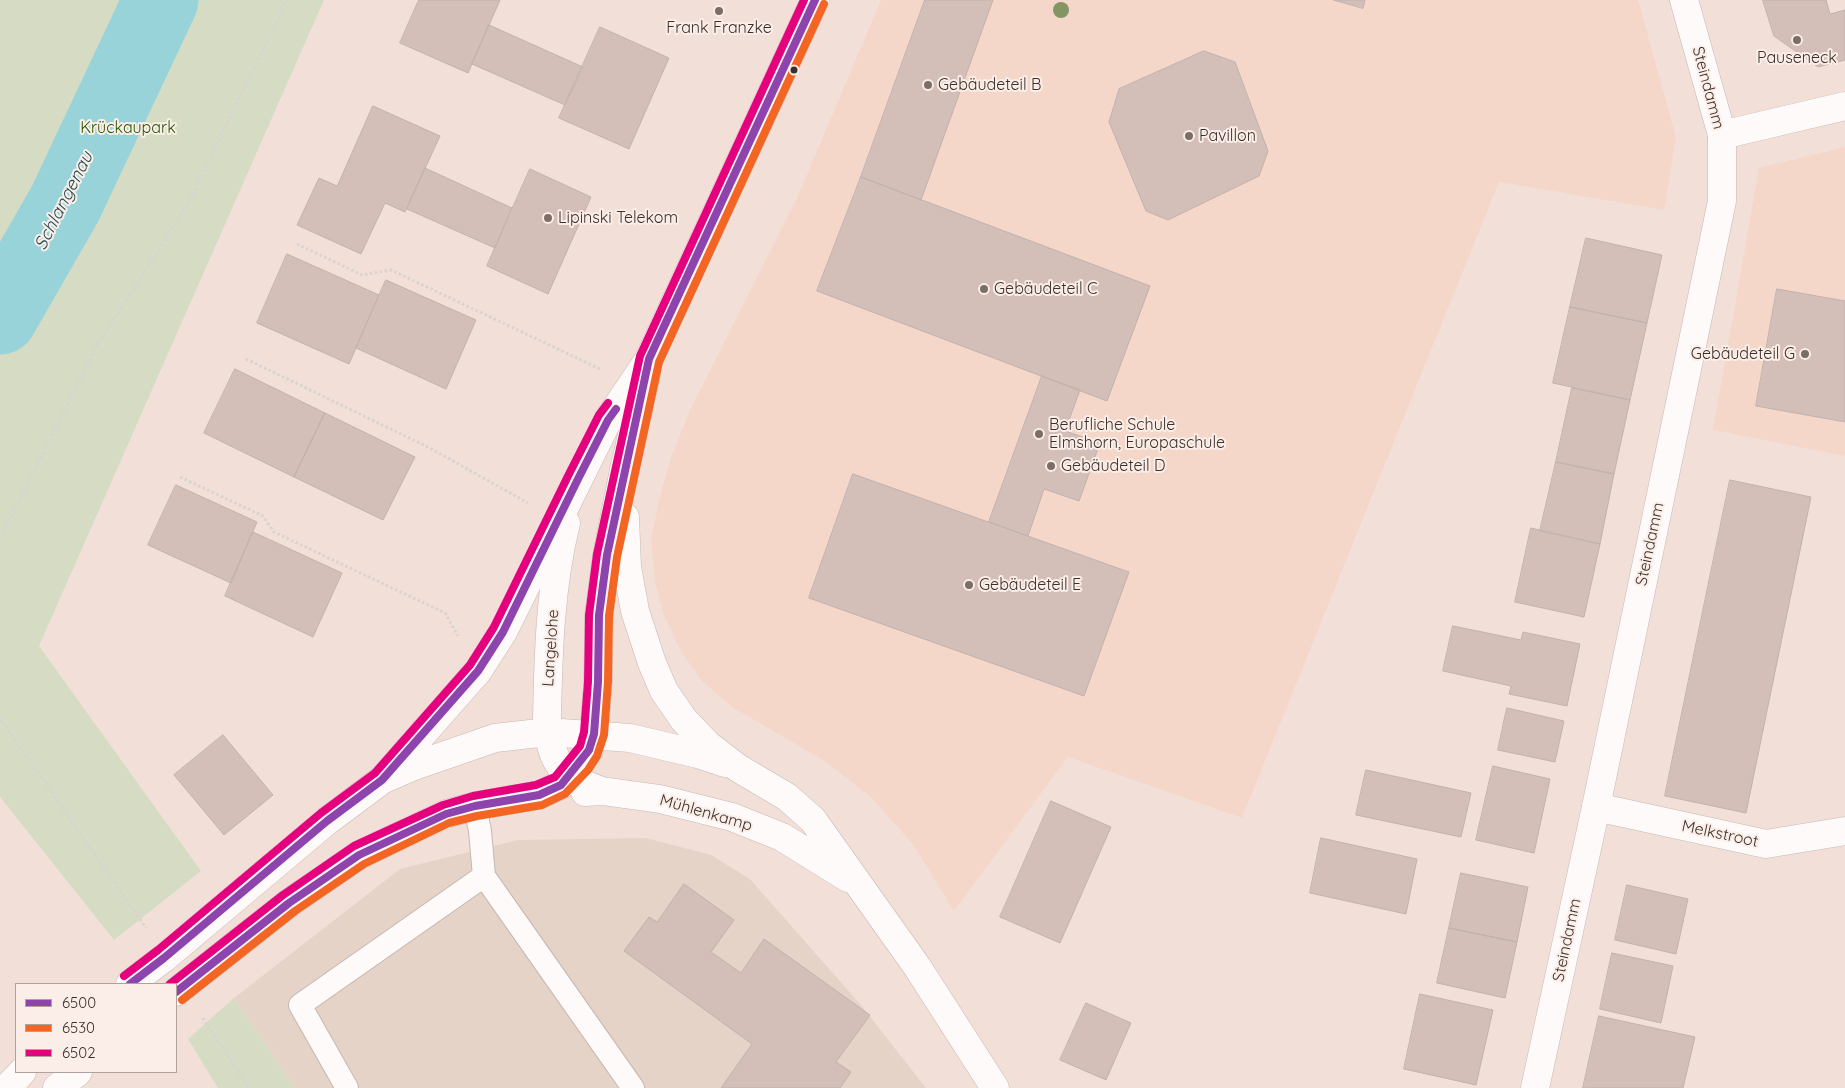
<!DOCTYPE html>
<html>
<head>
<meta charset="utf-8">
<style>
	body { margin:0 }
	#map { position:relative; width:1845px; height:1088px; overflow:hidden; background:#f2e0d8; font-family:Quicksand,sans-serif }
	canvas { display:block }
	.legend { position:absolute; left:15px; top:983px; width:162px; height:90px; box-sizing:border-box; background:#fbeee8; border:1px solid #afa29c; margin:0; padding:6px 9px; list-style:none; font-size:15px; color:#3c302a }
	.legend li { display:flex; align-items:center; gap:10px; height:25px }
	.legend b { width:25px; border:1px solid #afa29c }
</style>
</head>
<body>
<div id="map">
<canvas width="1845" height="1088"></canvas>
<ul class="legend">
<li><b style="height:6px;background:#8e44ad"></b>6500</li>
<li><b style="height:6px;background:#f26522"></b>6530</li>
<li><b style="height:6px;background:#e5007d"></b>6502</li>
</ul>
</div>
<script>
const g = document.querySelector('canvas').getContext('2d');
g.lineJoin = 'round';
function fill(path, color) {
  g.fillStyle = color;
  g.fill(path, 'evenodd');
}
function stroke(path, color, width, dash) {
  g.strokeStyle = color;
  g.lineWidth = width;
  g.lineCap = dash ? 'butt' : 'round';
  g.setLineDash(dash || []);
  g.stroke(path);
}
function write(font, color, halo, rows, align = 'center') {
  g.font = font + ' Quicksand,sans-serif';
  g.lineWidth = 4;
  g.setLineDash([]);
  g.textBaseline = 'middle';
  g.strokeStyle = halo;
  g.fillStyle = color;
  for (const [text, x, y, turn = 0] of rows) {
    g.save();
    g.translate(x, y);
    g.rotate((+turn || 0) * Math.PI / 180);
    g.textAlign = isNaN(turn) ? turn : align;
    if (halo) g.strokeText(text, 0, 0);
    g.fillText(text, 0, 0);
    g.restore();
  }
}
fill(new Path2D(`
	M646 838 711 855 750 879 861 1005 926 1088H295L234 998 400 869 518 840Z`), '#e5d3c7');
fill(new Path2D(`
	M881 0H1638L1676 137 1664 210 1499 182 1242 818 1068 757 954 911 914 846 872 798 823 760 732 707 701 680 680 650 663 613 655 581 651 540 659 500 670 460 691 408 797 198Z
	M1845 147V456L1713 430 1759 168Z`), '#f5d7c9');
fill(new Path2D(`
	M0 0H324L39 646 201 871 114 940 0 797Z
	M234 998 295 1088H218L188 1039Z`), '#d5dcc3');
stroke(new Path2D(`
	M0 317 65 204 161 0`), '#98d3da', 75);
const building = new Path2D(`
	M419 0H500L468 73 400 43Z
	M925 0H993L921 200 861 177Z
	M1334 0H1365L1363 8Z
	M1763 0H1826L1830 14 1845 10V60L1818 67 1774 36Z
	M489 25 583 67 565 105 472 64Z
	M600 27 669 58 629 149 559 118Z
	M1204 51 1235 62 1268 151 1259 176 1168 220 1146 211 1109 122 1119 89Z
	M373 106 440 136 405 212 385 203 361 254 297 225 319 178 337 186Z
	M425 168 512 208 495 248 407 209Z
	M530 169 591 197 548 294 487 266Z
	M861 177 1150 286 1107 401 817 291Z
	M1586 238 1662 255 1647 323 1570 307Z
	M287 254 379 295 349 364 257 323Z
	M386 280 476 320 446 389 356 348Z
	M1777 289 1845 301V422L1756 406Z
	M1570 307 1647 323 1630 400 1553 383Z
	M235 369 325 413 294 477 204 433Z
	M1042 376 1080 390 1065 431 1100 443 1079 501 1044 489 1028 536 989 522Z
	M1572 388 1630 400 1614 474 1556 462Z
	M325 413 415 457 383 520 294 477Z
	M1556 462 1614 474 1600 544 1540 531Z
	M853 474 1129 572 1084 696 809 598Z
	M1730 480 1811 497 1746 813 1665 796Z
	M176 485 257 522 231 583 148 545Z
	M1531 528 1600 544 1584 617 1515 602Z
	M253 532 342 573 313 637 225 596Z
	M1453 626 1521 640 1523 632 1580 644 1567 706 1509 694 1511 686 1443 671Z
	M1507 708 1564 721 1555 762 1498 750Z
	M223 735 273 795 224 835 174 775Z
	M1493 766 1550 779 1534 853 1476 840Z
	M1366 770 1471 793 1461 837 1356 815Z
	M1051 801 1111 827 1060 943 1000 917Z
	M1321 838 1417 859 1406 914 1310 893Z
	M1461 873 1528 887 1517 942 1449 928Z
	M684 884 734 920 711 952 741 973 764 939 870 1015 836 1062 851 1072 840 1088H721L752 1044 624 951 649 917 657 922Z
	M1627 885 1688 899 1676 954 1615 940Z
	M1449 928 1517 942 1505 998 1437 983Z
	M1612 953 1673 966 1661 1023 1600 1009Z
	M1420 994 1493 1010 1476 1085 1404 1069Z
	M1086 1003 1131 1023 1106 1080 1060 1060Z
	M1599 1016 1695 1037 1683 1088H1583Z`);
fill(building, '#d4beb8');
stroke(building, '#c0b2ae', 1);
const lane = new Path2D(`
	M484 876 633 1088
	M347 1088 300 1005 484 876 480 831 475 806`);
const street = new Path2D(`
	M1722 135 1845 106
	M1596 807 1766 844 1845 831`);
const secondary = new Path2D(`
	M625 517 627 567 635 611 652 663 664 691 684 720 708 745 738 768 787 797 813 820 918 968 995 1088
	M566 523C550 587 548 656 547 722 552 764 561 777 602 791
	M382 780 478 671 503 632 608 420 649 359 815 0
	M585 792 602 791 660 799 732 817 782 837 848 878
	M130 984 164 958 327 821 382 780 414 766 495 738 548 732 630 738 698 754 725 763
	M176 992 289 903 359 855 446 814 475 806 539 795 561 785 580 763 589 750 594 734 598 682 599 615 607 555 624 470 646 375
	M7 1088 22 1072
	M57 1088 78 1072
	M1535 1088 1596 807 1722 201V135L1684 0`);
stroke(lane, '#c5b8b2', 24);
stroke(street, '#c5b8b2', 29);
stroke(secondary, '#c5b8b2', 29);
stroke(new Path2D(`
	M297 244 362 275 391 270 600 369
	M246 359 428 447 528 503
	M180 477 263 516 274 532 445 613 458 636
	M0 539 98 344 188 204 287 0
	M0 718 146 928
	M203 1018 249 1088`), '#d8d3d1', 3, [2.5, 2.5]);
stroke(lane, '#fdfaf9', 22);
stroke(street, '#fdfaf9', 28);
stroke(secondary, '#fdfaf9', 28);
stroke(new Path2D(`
	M130 984 164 958 327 821 382 780 478 671 503 632 577 481 608 420 616 409
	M176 992 289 903 359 855 446 814 475 806 539 795 561 785 589 750 594 734 598 682 599 615 607 555 649 359 815 0`), '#8e44ad', 8);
stroke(new Path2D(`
	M182 1000 295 911 364 864 449 823 477 816 542 805 565 794 588 770 597 756 604 735 608 682 609 616 617 557 659 362 824 4`), '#f26522', 8);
stroke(new Path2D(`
	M124 976 158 950 321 813 375 773 470 665 494 627 568 476 599 415 608 403
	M170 984 283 895 354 846 443 805 473 796 536 785 555 777 580 746 584 732 588 682 589 615 597 554 640 356 804 0`), '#e5007d', 8);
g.fillStyle = '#829562';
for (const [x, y] of [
	[1061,10]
]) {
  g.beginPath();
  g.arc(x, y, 8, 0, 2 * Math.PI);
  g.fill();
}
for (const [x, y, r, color] of [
	[719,11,5,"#7c6e67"],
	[1797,40,5,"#7c6e67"],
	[794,70,4.5,"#3c302a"],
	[928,85,5,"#7c6e67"],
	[1189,136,5,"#7c6e67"],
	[548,218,5,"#7c6e67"],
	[984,289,5,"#7c6e67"],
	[1805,354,5,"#7c6e67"],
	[1039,434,5,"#7c6e67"],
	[1051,466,5,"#7c6e67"],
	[969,585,5,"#7c6e67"]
]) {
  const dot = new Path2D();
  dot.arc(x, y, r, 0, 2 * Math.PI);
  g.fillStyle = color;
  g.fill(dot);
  stroke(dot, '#fbeee8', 2);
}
write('16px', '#3c302a', '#fbeee8', [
	["Frank Franzke",719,28,"center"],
	["Pauseneck",1797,58,"center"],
	["Gebäudeteil B",938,85],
	["Pavillon",1199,136],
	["Lipinski Telekom",558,218],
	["Gebäudeteil C",994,289],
	["Gebäudeteil G",1795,354,"right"],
	["Berufliche Schule",1049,425],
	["Elmshorn, Europaschule",1049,443],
	["Gebäudeteil D",1061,466],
	["Gebäudeteil E",979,585]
], 'left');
write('16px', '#3c302a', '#fbeee8', [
	["Steindamm",1708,88,75],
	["Steindamm",1650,544,-78],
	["Langelohe",551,648,-86],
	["Mühlenkamp",706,813,16],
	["Melkstroot",1720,834,12],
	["Steindamm",1567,940,-78]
]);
write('16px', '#275702', '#fbeee8', [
	["Krückaupark",128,128]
]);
write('italic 18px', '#214b51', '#fbeee8', [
	["Schlangenau",64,201,-63]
]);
</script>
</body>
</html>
